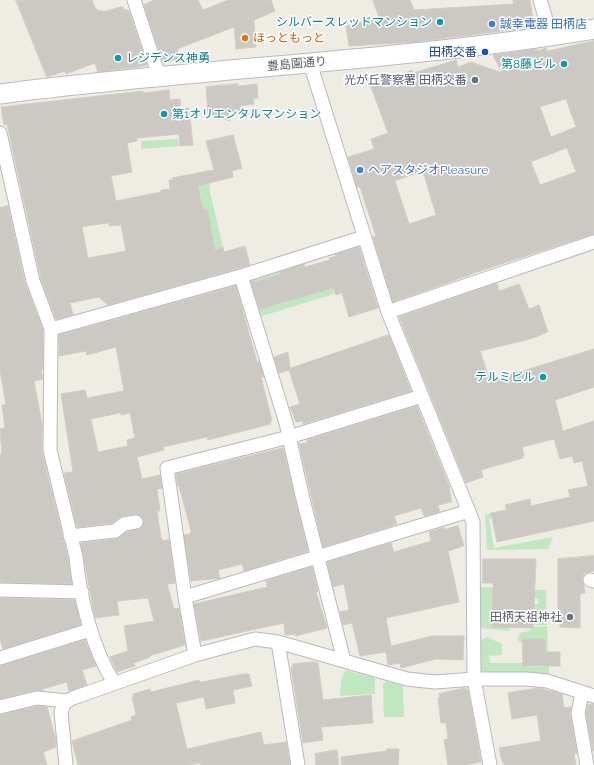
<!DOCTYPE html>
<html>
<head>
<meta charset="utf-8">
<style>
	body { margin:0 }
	canvas { display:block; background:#efece4 }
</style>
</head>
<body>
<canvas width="594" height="765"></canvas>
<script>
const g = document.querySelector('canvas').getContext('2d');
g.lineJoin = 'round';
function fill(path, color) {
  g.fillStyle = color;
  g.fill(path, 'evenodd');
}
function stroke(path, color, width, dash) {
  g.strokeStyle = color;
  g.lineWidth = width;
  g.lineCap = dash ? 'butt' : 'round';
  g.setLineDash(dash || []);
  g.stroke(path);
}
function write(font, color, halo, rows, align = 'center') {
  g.font = font + ' Raleway,"Noto Sans JP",sans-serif';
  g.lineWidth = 3;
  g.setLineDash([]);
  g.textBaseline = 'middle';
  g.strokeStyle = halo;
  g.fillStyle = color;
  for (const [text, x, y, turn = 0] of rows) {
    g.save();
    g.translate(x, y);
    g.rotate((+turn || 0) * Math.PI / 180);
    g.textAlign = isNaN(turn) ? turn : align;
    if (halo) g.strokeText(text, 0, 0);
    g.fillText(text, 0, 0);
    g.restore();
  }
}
fill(new Path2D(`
	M178 139 179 146 141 149V141Z
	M209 170 210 192 223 247 194 255 207 209 200 210 202 202 196 173Z
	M279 269 281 274 256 282 264 308 328 289 332 285 334 294 259 317 247 281 250 277Z
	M491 513 492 518 489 519 494 548 553 537 548 549 487 550 485 515Z
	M481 587 515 588 509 631 481 628Z
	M527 589 546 590 547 625H533L528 628 530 615H534V604H538V599L531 598Z
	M547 626 549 675 481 672V640L487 637 502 644V655L489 656 490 663H523L527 667H544L545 639H532V643H520L518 639 520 633 529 631 532 627Z
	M345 670 373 677 375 679V694L340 696 341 682Z
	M387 681 403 686 404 717H384L383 684Z`), '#c1e7c0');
const building = new Path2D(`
	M16 0H92L95 8 99 11 102 10 103 12 120 7H123L124 10 127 9V12L129 11 147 65 139 67 98 72 95 63 66 74 65 71 47 77Z
	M154 0H198L203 10 228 0H271L275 11 254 20 256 47 236 49 234 27 177 49 180 58 163 64 144 5Z
	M373 0H410L414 10 514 4 513 0H530L534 27 415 42 349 46 346 26 379 18Z
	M594 41V234L492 267 393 302 373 237 376 236 360 187H357L348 157 374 149 371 139 388 133 371 87 412 70 413 73 456 60 458 67 471 62 502 73 493 55 537 49V51L546 48 547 51ZM566 99 576 127 551 137 540 107ZM567 148 576 172 540 185 531 162ZM423 171 436 215 409 224 395 181Z
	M238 84V86L257 84 258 98 253 99 254 104 240 106V110L228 113 230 121 208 113 206 87Z
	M169 90 170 100 180 99 181 109 189 108 193 145 180 146 179 134 137 138V141L127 143 132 172 111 176 116 201 161 192V190L170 189 169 180H173L172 178 214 170 206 141 233 135 242 168 232 171 233 177 198 186 203 209H207L215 250 223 247 224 252 245 246 250 265 108 305 99 297 70 303 73 315 56 319 41 279 7 124 4 125 1 107 143 91V93ZM109 223V226L121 225 126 251 88 258 82 227Z
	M8 206 25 283 43 330V369H41L43 379 34 381 42 424V452L68 558 72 584 0 582V454H2L0 429 5 428 2 405H6L0 370V208Z
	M359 247 378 308 349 317 342 293 336 295 333 288 260 309 251 281 254 280V282L281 274 280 272 304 264 305 267 330 260 329 258 336 256 335 254Z
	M497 283 499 291 519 284 529 309 539 305 548 332 530 339 480 351 490 381 594 349V387L555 400 563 431 594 421V521L497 542 491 513 507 510 505 505 530 499 531 506 570 497 568 490 588 486 582 461 574 463 572 456 560 459 554 439 522 447 524 456H522L523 458 481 470 483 477 466 483 399 317Z
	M236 286 257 362 259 361 264 377H261L272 421H270L271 424 208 440 207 437 163 447 164 450 137 457 142 479 160 475 162 488 157 489 160 511H157L161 538 163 541 169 539 175 583 167 584 174 609 179 608 185 645 149 656 150 657 134 663 135 666 117 672 110 657 128 651 124 626 154 621 148 598 117 601 119 615 95 618 81 543 116 539 127 532 141 528 144 520 139 515 135 514 122 516 112 523 77 527 64 473 73 472 61 394 85 390 87 398 124 391 116 347 87 355 86 351 59 356V335ZM121 413V415L130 413 135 438 127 440 128 446 98 452 91 419Z
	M389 335 411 391 303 424V421L296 422 290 407 300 404 289 370 279 373 274 357 288 352 290 368Z
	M417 406 450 488H449L452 502 438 505 440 512 424 516 421 508 394 516 397 524 323 547 299 444 307 443V440Z
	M283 448 308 551 244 571 242 564 218 570 220 578 191 581 184 535 190 534 191 531 179 486H178L176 474Z
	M458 526 464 546 448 551 459 602 386 618 391 646 432 636H464L463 660 436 659 401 668 400 663 388 665 386 652 360 656 352 623 343 625 340 612 349 610 344 584 333 587 327 562 391 543 394 552 431 541 429 532 444 527 445 529Z
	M594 556V571L584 573 582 578 585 593 580 594V628L560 627V612H558V559Z
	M483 559H536L533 628 492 627 493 583H483Z
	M312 567 318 591 316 592 327 628 296 636 295 634 285 635 284 623 201 641 194 604 267 587 266 581Z
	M0 598 75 600 81 625 3 649 0 639Z
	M523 639H545V652H560V666H523Z
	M85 640 96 666 82 670 87 685 69 691 67 682 43 689V691L35 690 0 699V666Z
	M314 662 318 663 323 700 371 695 373 723 321 727 323 740 303 743 291 667 293 666V664Z
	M244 674H249L252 686 233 690 235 703 206 709 204 697 176 703 187 749 261 732 264 745 286 742 290 765H201L200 763 188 765H78L72 741 132 720 131 717 136 715 132 697H134L133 694 150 689 151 692 199 680 200 682Z
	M465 688 468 690 481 762 466 765H448L444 740 448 739 446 723H441L438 698H440L439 694Z
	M539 688 562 694 564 708 571 707 570 714 577 753 574 754 576 765H504L503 761H502L499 748 541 741 537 715 512 719 508 693Z
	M594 704V751H593L586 713 588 705Z
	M38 706 47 707 56 740V747L43 752 47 765H0V715Z
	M387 749H399L398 765H342L341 757 387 751Z
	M337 750 339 765H316L315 754Z`);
fill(building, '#ccc8c3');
stroke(building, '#d3cdc2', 1);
const street = new Path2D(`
	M134 0 159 76
	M540 0 551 36
	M310 63 388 312 473 522 474 679 490 765
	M0 133 33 281 51 329 50 450 76 557C80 598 92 648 114 683
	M241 276 286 423 302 495 344 661
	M388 312 594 242
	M51 329 241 276 364 237
	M70 536 115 531 124 524 136 522
	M590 580 594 581
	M0 590 82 592
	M185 597 469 511
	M278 642 298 765
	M195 655 185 597 167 468 289 437 422 396
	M0 658 90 630
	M582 693 578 713 587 765
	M0 707 37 698 68 701
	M66 765 61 712 65 702 73 698 195 655 255 639 278 642 407 679 435 682 474 679H526L547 681 594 696`);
const secondary = new Path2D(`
	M0 94C198 68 397 62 594 29`);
stroke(street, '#b6babe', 15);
stroke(secondary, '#b7bbc0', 21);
stroke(street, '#fff', 13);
stroke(secondary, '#fff', 19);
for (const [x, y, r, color] of [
	[440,22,4,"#0f9aa8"],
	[492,24,4,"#3f7fe0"],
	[245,38,4,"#e8710a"],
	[485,52,4,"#1a4fb4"],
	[118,58,4,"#0f9aa8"],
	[564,64,4,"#0f9aa8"],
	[475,80,4,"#5c6f8a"],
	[164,114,4,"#0f9aa8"],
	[360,170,4,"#3f7fe0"],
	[543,377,4,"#0f9aa8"],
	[570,617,4,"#6b7280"]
]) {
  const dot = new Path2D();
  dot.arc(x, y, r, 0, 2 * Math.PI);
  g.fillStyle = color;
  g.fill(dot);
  stroke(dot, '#fff', 1.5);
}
write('12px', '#0d838f', '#fff', [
	["シルバースレッドマンション",432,22],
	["レジデンス神勇",126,58,"left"],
	["第8藤ビル",556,64],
	["第1オリエンタルマンション",172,114,"left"],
	["テルミビル",535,377]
], 'right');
write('12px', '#366cbe', '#fff', [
	["誠幸電器 田柄店",500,24],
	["ヘアスタジオPleasure",368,170]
], 'left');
write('12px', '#c56008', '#fff', [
	["ほっともっと",253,38]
], 'left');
write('12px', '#164399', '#fff', [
	["田柄交番",477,52]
], 'right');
write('12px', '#5c6065', '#fff', [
	["豊島園通り",297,64,-5]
]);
write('12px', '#4e5e75', '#fff', [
	["光が丘警察署 田柄交番",467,80]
], 'right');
write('12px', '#5b616d', '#fff', [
	["田柄天祖神社",562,617]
], 'right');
</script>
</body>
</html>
